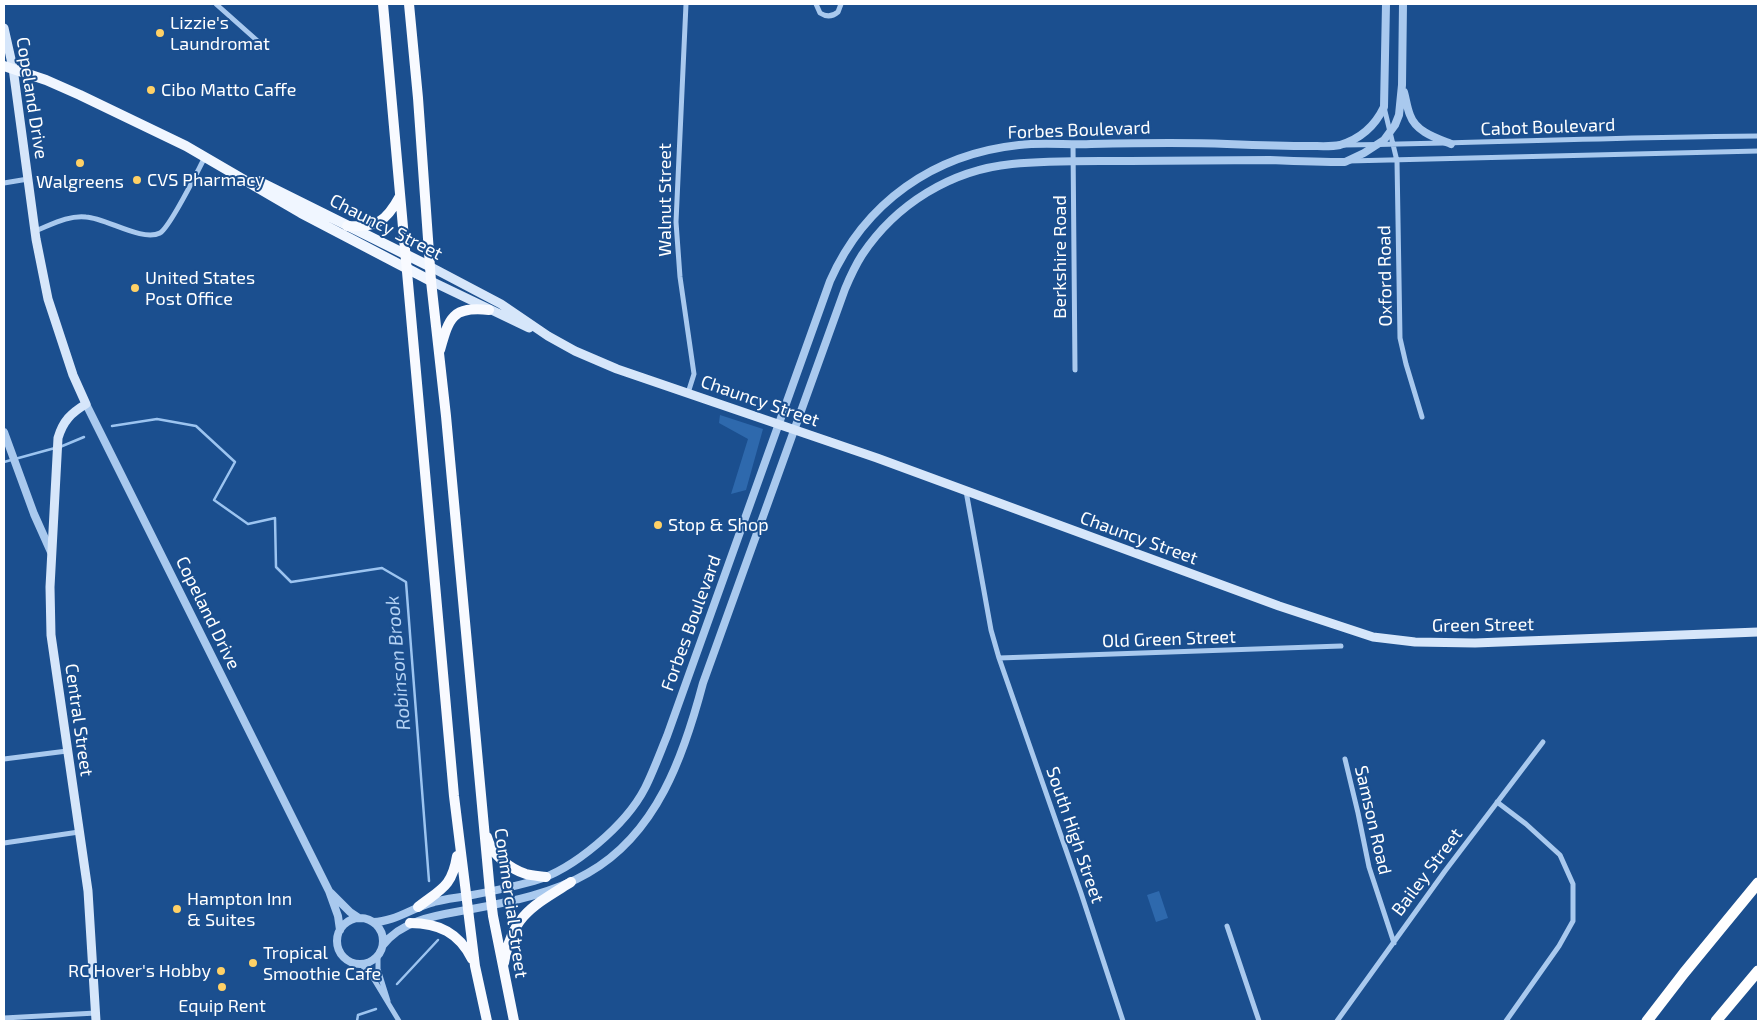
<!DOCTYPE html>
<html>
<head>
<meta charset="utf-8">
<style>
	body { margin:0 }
	#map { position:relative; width:1762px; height:1025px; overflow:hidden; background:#1b4f8f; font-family:"Exo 2",sans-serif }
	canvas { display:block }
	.frame { position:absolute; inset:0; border:5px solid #fff; pointer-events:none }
</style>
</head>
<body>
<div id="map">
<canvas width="1762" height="1025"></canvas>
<div class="frame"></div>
</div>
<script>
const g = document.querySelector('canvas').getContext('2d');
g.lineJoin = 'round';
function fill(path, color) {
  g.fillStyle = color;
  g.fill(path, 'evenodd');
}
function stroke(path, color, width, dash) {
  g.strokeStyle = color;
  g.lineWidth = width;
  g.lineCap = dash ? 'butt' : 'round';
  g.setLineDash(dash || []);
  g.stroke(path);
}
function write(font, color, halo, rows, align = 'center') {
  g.font = font + ' "Exo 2",sans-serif';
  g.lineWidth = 4;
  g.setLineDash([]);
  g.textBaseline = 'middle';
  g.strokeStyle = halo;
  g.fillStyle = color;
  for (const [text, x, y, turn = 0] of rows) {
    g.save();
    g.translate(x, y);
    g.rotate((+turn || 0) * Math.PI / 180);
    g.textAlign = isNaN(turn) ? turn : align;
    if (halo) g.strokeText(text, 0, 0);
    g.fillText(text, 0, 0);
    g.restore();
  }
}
fill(new Path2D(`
	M720 415 763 429 746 490 731 494 748 439 719 423Z
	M1159 891 1168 918 1156 922 1147 895Z`), '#2e69ad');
stroke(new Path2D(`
	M112 426 157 419 196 426 235 462 214 500 248 524 275 518 276 567 291 582 382 568 406 582 429 881
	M60 447 84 437
	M4 462 55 448
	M397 984 438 940
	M357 1021 358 1015 376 1009`), '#9cc4f0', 2.5);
stroke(new Path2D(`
	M216 4 261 44
	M686 4 676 222 680 277 694 374 688 393
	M816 4 820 13C826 17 832 17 838 12L841 4
	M1384 107 1397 161 1400 338 1406 364 1422 417
	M1073 144 1075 370
	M1344 145C1482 143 1620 137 1758 136
	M1348 161 1758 151
	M4 183 28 179
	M35 231C51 225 68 215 86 217 106 218 142 242 160 233 171 226 197 172 205 157
	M966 491 991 630 999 658 1081 893 1123 1021
	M999 658 1341 646
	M4 759 67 751
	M1345 759 1358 813 1369 867 1394 943
	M1497 802 1526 824 1560 855 1573 884V921L1559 946 1506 1021
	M4 843 79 832
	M1227 926 1259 1021
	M378 954V969L388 1001
	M360 964 370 973 399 1021
	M4 1018 96 1013
	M1337 1021 1445 871 1543 742`), '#a9c9ee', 5);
stroke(new Path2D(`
	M1404 92C1406 99 1407 108 1410 115 1416 132 1436 138 1451 144
	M86 404 329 891 338 916 340 930
	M4 432 34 514 51 552
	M331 893 350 912 359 918
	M337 941a23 23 0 1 1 46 0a23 23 0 1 1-46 0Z
	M373 922C395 922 413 907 434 902 445 899 456 898 467 896 489 892 512 887 534 881 573 870 626 825 645 788 653 772 660 753 667 736L830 281C865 202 934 154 1019 145 1043 142 1067 145 1091 144 1136 143 1181 142 1227 144 1254 145 1282 146 1310 146 1319 146 1331 147 1340 145 1360 139 1375 126 1384 107L1386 4
	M383 945C404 918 441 915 472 909 510 902 554 893 588 873 657 834 684 755 703 683L845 289C850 277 855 266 862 255 896 204 951 170 1012 164 1051 160 1091 161 1130 161 1176 161 1223 160 1270 160 1295 161 1320 162 1345 162L1364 153 1384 140 1395 125 1399 115 1402 85 1403 4`), '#a9c9ee', 8);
stroke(new Path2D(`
	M4 28 13 68 36 239 48 299 73 375 86 404C71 413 63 421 58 438L50 587 51 635 88 891 96 1021
	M429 266 501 304 548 336 575 351 617 369 877 458 1279 606 1373 637 1415 642 1475 643 1758 632
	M431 281 529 328`), '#d6e6fa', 9);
stroke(new Path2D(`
	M4 66 46 80 80 95 186 146 301 213 431 281
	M258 181 429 266`), '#f0f6ff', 10);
stroke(new Path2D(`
	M383 4 454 796 475 966 487 1021
	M409 4 418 98 431 281 446 416 490 892 493 916 514 1021
	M347 226C376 228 386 222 400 196
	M440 350C449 318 452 306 489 310
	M487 837C491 854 510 869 526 874 533 876 540 876 546 877
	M418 907C441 889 452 887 457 856
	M410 923C439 923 459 933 472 959
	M504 963C512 915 533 906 571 882`), '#f8faff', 10);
stroke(new Path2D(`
	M1647 1021 1684 973 1758 883
	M1716 1021 1758 971`), '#fff', 11);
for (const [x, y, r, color] of [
	[160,33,5,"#ffd166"],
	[151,90,5,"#ffd166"],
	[80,163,5,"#ffd166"],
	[137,180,5,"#ffd166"],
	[135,288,5,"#ffd166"],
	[658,525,5,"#ffd166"],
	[177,909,5,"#ffd166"],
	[253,963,5,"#ffd166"],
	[221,971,5,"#ffd166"],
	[222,987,5,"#ffd166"]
]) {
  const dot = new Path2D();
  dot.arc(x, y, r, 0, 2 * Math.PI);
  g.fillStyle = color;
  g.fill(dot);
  stroke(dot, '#1b4f8f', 2);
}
write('18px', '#fff', '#1b4f8f', [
	["Lizzie's",170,23],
	["Laundromat",170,44],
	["Cibo Matto Caffe",161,90],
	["CVS Pharmacy",147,180],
	["Walgreens",80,182,"center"],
	["United States",145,278],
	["Post Office",145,299],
	["Stop & Shop",668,525],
	["Hampton Inn",187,899],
	["& Suites",187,920],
	["Tropical",263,953],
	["Smoothie Cafe",263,974],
	["RC Hover's Hobby",211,971,"right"],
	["Equip Rent",222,1006,"center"]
], 'left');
write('18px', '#fff', '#1b4f8f', [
	["Copeland Drive",32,98,81],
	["Cabot Boulevard",1548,127,-2],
	["Forbes Boulevard",1079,130,-2],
	["Walnut Street",665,200,-90],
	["Chauncy Street",386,227,27],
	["Berkshire Road",1060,257,-90],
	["Oxford Road",1385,276,-91],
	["Chauncy Street",760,401,19],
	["Chauncy Street",1139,538,20],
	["Copeland Drive",208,613,64],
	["Forbes Boulevard",691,623,-70],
	["Green Street",1483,625,-1],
	["Old Green Street",1169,639,-2],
	["Central Street",79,720,82],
	["Samson Road",1373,820,77],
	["South High Street",1075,835,71],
	["Bailey Street",1427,872,-53],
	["Commercial Street",511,903,82]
]);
write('italic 19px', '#b5d3f5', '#1b4f8f', [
	["Robinson Brook",398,663,-95]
]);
</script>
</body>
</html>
